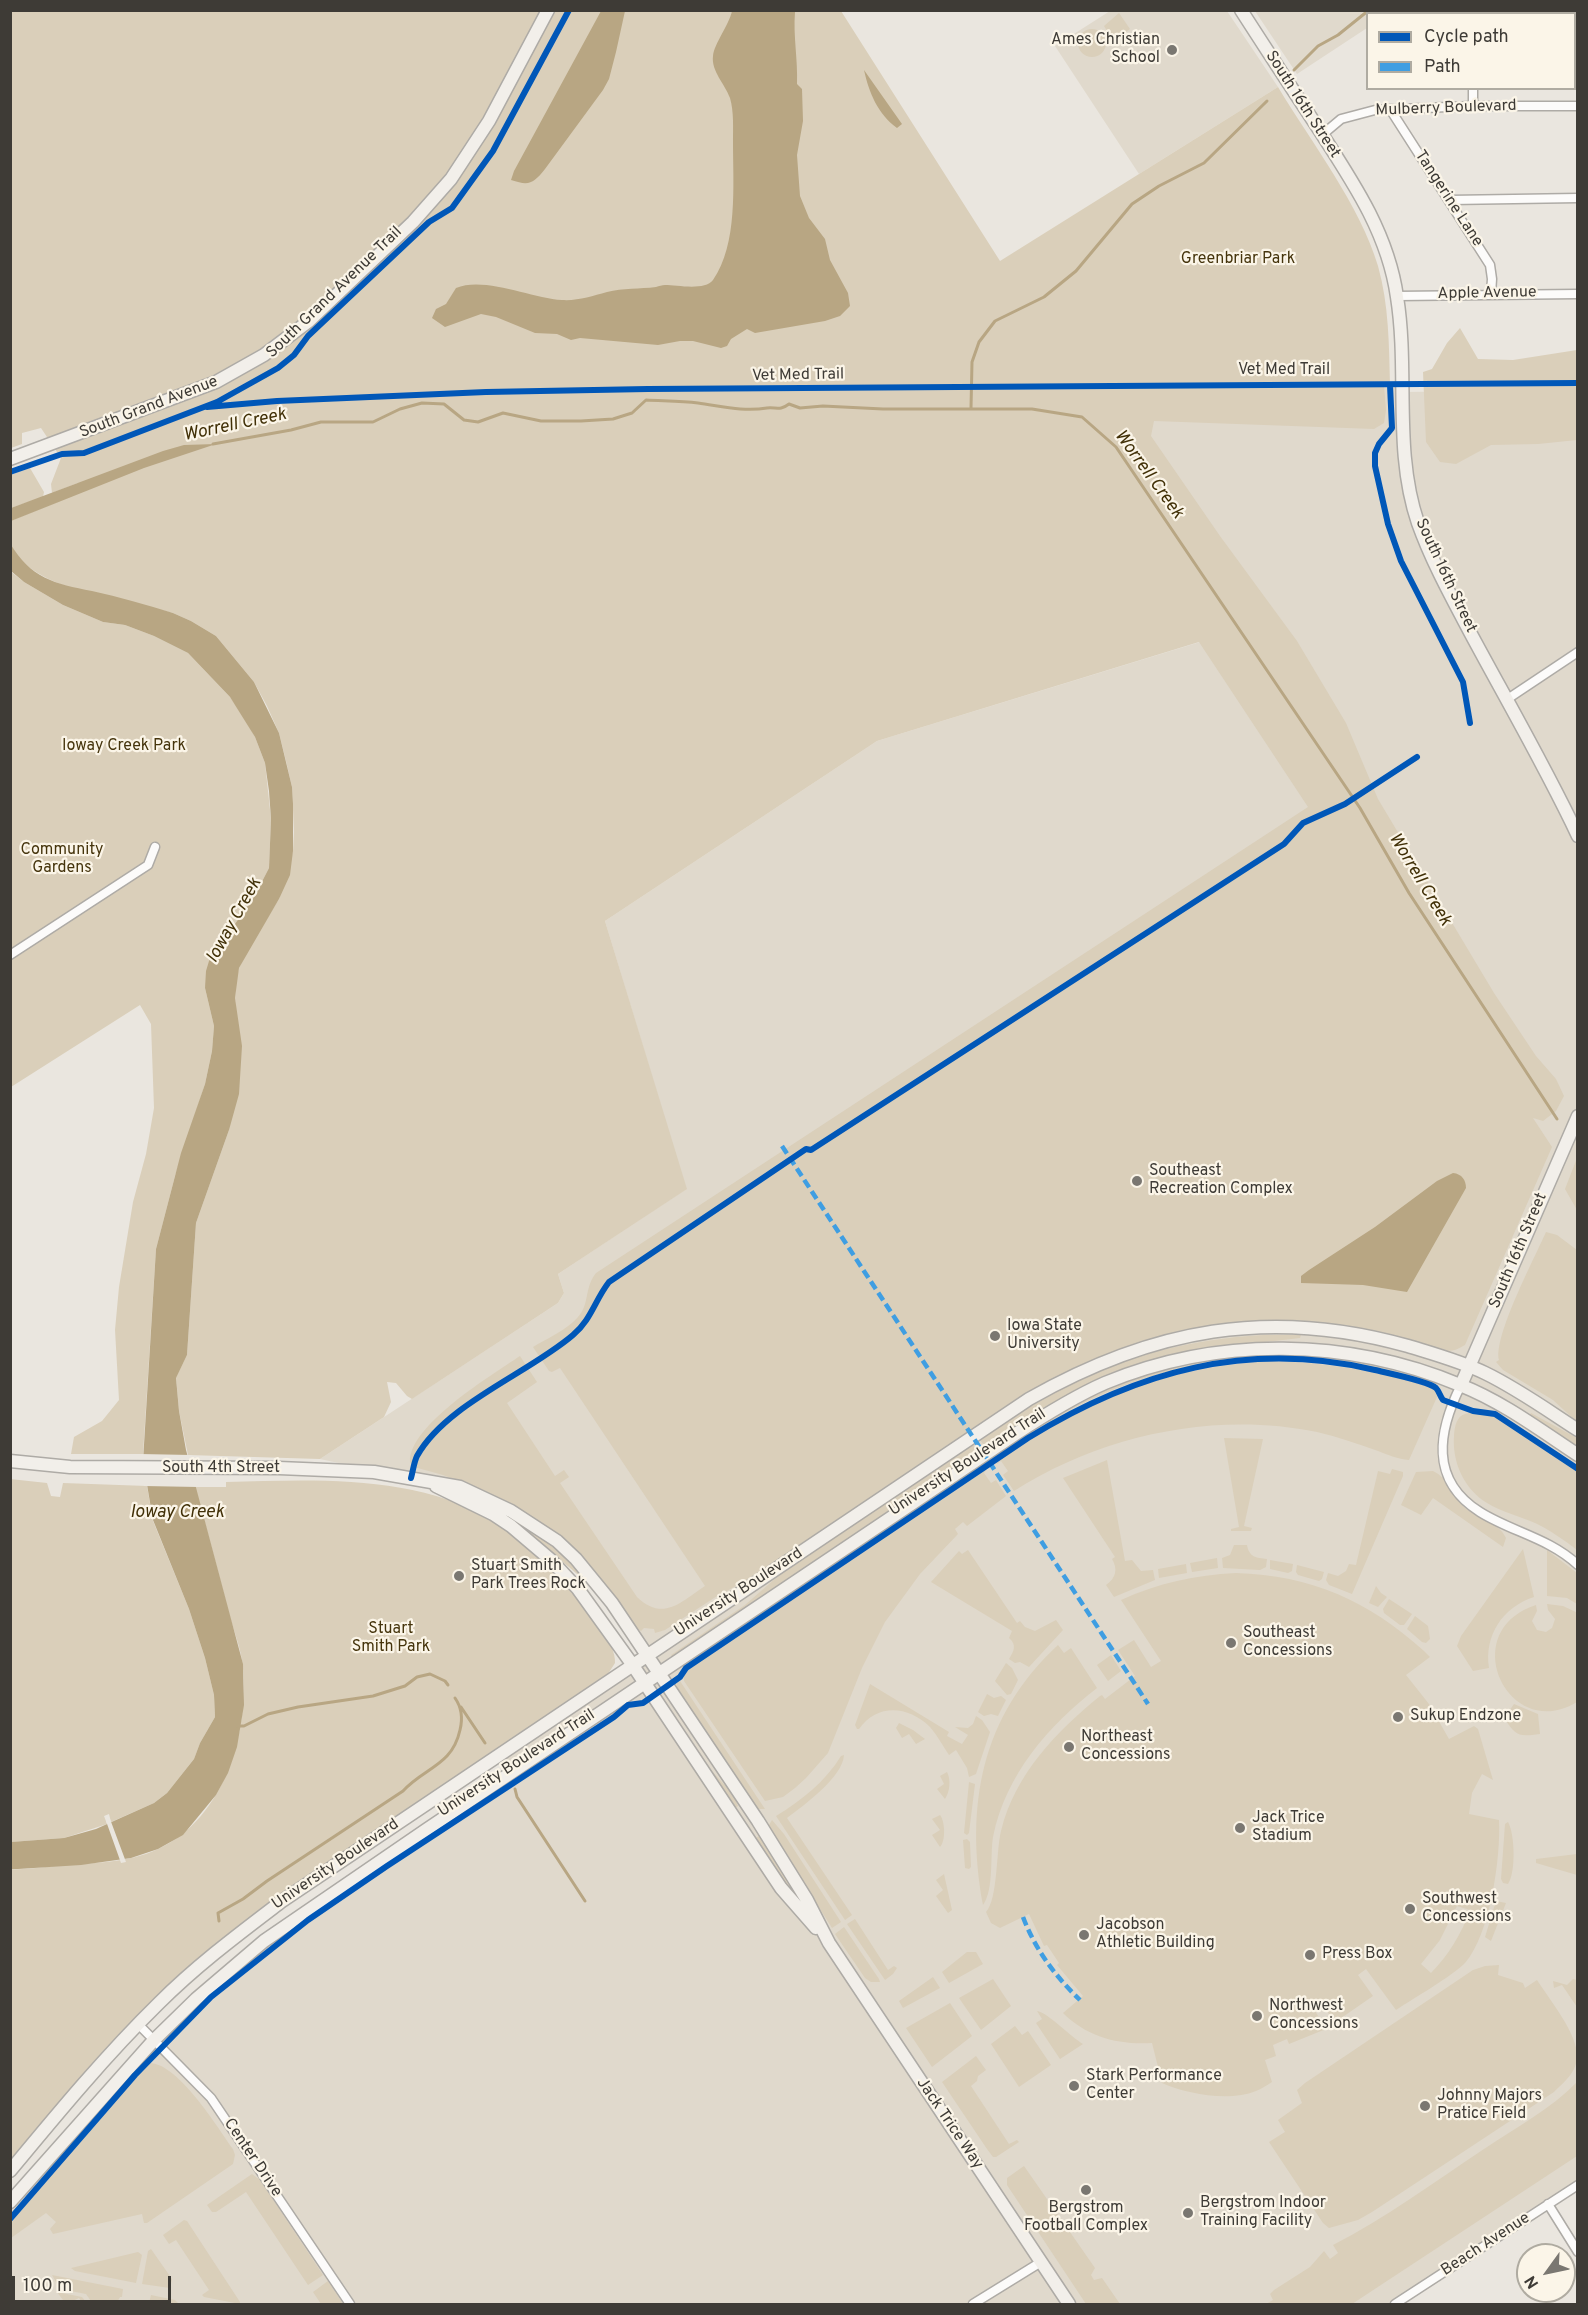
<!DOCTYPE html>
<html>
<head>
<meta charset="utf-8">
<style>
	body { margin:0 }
	#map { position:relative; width:1588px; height:2315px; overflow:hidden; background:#eae6df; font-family:Overpass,sans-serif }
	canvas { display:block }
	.frame { position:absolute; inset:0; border:12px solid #3e3b36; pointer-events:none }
	.legend { position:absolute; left:1366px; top:12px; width:210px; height:78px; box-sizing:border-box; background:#fbf5e8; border:2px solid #afaba1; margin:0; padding:8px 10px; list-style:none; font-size:18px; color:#3e3b36 }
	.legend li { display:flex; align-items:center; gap:12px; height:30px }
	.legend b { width:30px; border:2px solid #afaba1 }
	.north { position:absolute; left:1516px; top:2243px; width:60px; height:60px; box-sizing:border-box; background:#fbf5e8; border:2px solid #afaba1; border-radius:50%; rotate:237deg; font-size:16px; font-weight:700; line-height:24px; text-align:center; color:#3e3b36 }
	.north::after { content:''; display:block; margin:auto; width:21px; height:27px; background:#7a7771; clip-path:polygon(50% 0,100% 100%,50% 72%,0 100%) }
	.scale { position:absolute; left:12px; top:2276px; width:159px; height:27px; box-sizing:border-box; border:3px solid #3e3b36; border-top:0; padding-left:8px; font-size:18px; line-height:21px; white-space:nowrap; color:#3e3b36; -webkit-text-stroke:4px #fbf5e8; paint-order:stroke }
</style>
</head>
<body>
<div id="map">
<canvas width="1588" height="2315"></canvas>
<div class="frame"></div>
<ul class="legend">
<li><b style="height:8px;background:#0057b8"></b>Cycle path</li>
<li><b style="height:8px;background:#3f9ee2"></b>Path</li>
</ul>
<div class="north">N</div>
<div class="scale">100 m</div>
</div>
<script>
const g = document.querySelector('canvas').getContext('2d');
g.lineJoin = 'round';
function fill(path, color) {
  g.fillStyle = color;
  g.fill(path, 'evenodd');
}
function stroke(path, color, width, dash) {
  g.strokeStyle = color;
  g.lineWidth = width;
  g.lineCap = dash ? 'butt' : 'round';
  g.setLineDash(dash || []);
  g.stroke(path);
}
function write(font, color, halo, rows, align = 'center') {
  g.font = font + ' Overpass,sans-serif';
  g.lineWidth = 4.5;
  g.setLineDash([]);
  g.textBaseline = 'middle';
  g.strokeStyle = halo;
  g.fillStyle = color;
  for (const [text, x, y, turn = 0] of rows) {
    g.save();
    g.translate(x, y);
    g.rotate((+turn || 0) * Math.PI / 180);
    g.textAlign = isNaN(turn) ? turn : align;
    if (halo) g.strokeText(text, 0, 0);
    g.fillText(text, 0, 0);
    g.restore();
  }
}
fill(new Path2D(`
	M1373 10 1375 13 1368 14 1367 28 1297 74 1255 11Z
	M1110 11H1227L1278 87 1139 174 1055 46Z
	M1188 385H1402V392L1577 390V2185L1395 2304H11V2202L68 2135 233 1965 509 1773 495 1752 647 1654 612 1603 511 1511 394 1475 320 1459 558 1303 564 1293 558 1274 686 1189 605 921 877 741 1200 642 1107 427Z`), '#e0d9cc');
fill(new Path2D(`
	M11 11H841L1000 261 1278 87C1311 142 1360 205 1378 266 1389 305 1389 345 1390 385H1384L1386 410 1384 423 1374 429 1154 421 1151 436 1220 536 1297 641 1346 723 1378 799 1494 993 1536 1056 1556 1079 1564 1096 1556 1111 1543 1121 1533 1118 1552 1147 1465 1345C1460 1348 1454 1351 1448 1351 1434 1350 1418 1342 1404 1338 1376 1331 1347 1325 1318 1323 1220 1315 1122 1340 1036 1388L756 1575 714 1598 665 1630 655 1633 654 1629 644 1628 641 1631 638 1629 598 1576 557 1535 517 1508 486 1492 443 1475 414 1467 410 1462C409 1425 492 1375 520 1356L537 1382 507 1403 555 1476 564 1470 569 1477 560 1483 637 1597C663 1622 681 1602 705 1586L560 1368 552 1372 549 1371 533 1347C548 1338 571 1328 581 1313 589 1301 585 1287 596 1273L1308 807 1199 642 877 741 605 921 687 1189 558 1274 564 1293 558 1303 412 1399 407 1396 396 1383 387 1382 391 1402 384 1417 320 1459 188 1455 179 1411 176 1377 187 1355 196 1223 229 1130 236 1019 235 998 236 980 239 968 248 949 279 899 293 851 294 832 292 787 286 761 279 733 267 706 254 682 216 636 191 621 173 613C131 601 28 591 11 544 9 538 11 528 10 521L84 491 78 483 52 493 51 484 61 458 41 428 22 433V444L11 448Z
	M1119 13 1130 29 1117 39H1112L1104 26Z
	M1078 43a14 14 0 1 1 28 0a14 14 0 1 1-28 0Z
	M1460 328 1478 359 1513 360 1577 350V440L1538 444 1491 445 1456 464 1440 462 1426 442 1423 372 1432 369 1447 343Z
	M30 468 44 492 43 497 11 508 10 475Z
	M10 571 24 582 63 605 103 622 125 625 154 636 188 653 230 697 244 716 255 737 265 763 271 819 269 868 254 897 227 937 205 988 214 1026 212 1051 205 1084 175 1176 156 1249 143 1454H71L74 1437 102 1421 119 1400 115 1330 119 1287 133 1202 146 1154 154 1108 151 1024 140 1005 11 1087Z
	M1577 1158 1578 1210H1577L1565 1189Z
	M1546 1232 1557 1235 1577 1250V1422L1553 1400 1503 1370 1496 1362 1499 1360C1493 1337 1535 1257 1546 1232Z
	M1263 1335H1301L1300 1338 1213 1348 1181 1354 1064 1397 986 1448 980 1440C1006 1423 1031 1405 1059 1390 1122 1356 1192 1339 1263 1335Z
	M1301 1355 1377 1365 1441 1385C1426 1383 1412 1377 1397 1373 1373 1366 1347 1362 1321 1359 1236 1351 1145 1369 1070 1410 1043 1425 1018 1442 993 1459L992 1457C1017 1440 1042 1421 1070 1407 1142 1369 1220 1355 1301 1355Z
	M1268 1361C1323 1362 1374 1370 1427 1386L1435 1391 1437 1397 1409 1460C1398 1459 1388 1455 1378 1451 1358 1444 1338 1437 1317 1432 1214 1411 1102 1435 1014 1491L1003 1475 1008 1471 1001 1461 997 1464 995 1462C1017 1448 1038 1432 1061 1420 1126 1384 1194 1366 1268 1361Z
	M1470 1413 1492 1415 1577 1471V1550C1564 1540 1550 1530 1535 1523 1519 1516 1502 1512 1487 1503 1464 1489 1452 1462 1454 1436 1455 1424 1457 1414 1470 1413Z
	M1531 1413 1577 1438V1449L1529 1416Z
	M1224 1438 1263 1439 1244 1526 1252 1528 1251 1531H1231V1529L1239 1527Z
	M973 1445 978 1453 672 1657 671 1655 745 1605 784 1571Z
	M1107 1460 1125 1561 1132 1560 1141 1571 1153 1570 1155 1580 1114 1597 1106 1585C1116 1578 1118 1569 1112 1559L1115 1557 1063 1478Z
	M984 1462 986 1464 682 1667Z
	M988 1468 984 1473 991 1483 996 1480 1006 1496 967 1526 963 1522 955 1529 958 1534 920 1574 885 1622 862 1668 828 1753 806 1778 795 1788 783 1797 765 1801 684 1681V1672Z
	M1392 1469 1403 1472V1476L1352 1594 1329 1585 1326 1580 1328 1573 1338 1576 1346 1571 1349 1564 1356 1565 1378 1471 1390 1474Z
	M1433 1471C1448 1478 1453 1496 1464 1507 1477 1519 1499 1522 1506 1538L1503 1547 1433 1498 1421 1515 1401 1505 1416 1472Z
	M10 1479 47 1483 51 1496 60 1497 63 1483 147 1486 153 1521 189 1609 205 1658 214 1695 215 1717 200 1743 194 1759 167 1793 154 1803 111 1822 109 1814 104 1816 107 1824 64 1838 11 1842Z
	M226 1482C317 1480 412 1474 494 1520 523 1536 553 1569 575 1593 587 1608 617 1644 615 1663L606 1677 262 1908 214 1946 160 1994 11 2161V1869C27 1870 44 1867 60 1865 93 1863 128 1863 158 1849 224 1819 249 1733 243 1667 241 1649 234 1631 229 1614 218 1571 207 1529 195 1487H226Z
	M517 1520 556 1548 585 1577 583 1579 516 1522Z
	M1234 1545H1247C1249 1557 1256 1558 1267 1559L1266 1567 1260 1570 1223 1568 1222 1558 1230 1555Z
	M1523 1549 1534 1597C1503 1607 1484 1635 1489 1668L1473 1671 1457 1646 1461 1636Z
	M968 1550 1017 1623 1020 1621 1025 1627 1035 1631 1056 1620 1063 1630 1029 1667 1020 1662 1015 1663 1009 1659C1014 1651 1017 1645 1009 1638L1012 1631 931 1582 959 1551 962 1554Z
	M1547 1550 1577 1573V1604L1567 1598 1547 1596Z
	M1217 1558 1218 1568 1192 1572 1190 1563Z
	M1270 1560 1293 1564 1292 1571 1288 1573 1270 1569Z
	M1186 1564 1187 1573 1159 1578 1158 1569Z
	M1297 1565 1324 1572 1322 1579 1319 1581 1298 1575 1296 1572Z
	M1236 1573C1311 1575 1369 1601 1424 1651L1430 1657 1406 1675 1429 1704 1449 1739 1474 1726 1478 1729 1493 1780 1482 1774 1472 1793 1469 1814 1499 1820C1501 1857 1490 1935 1465 1963 1451 1977 1414 1998 1396 2010L1366 1969 1358 1975 1373 1996 1334 2023 1321 2000 1312 2006 1326 2029 1289 2044 1287 2039 1273 2045 1276 2056 1265 2060 1272 2082C1267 2085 1261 2089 1256 2091 1229 2102 1187 2094 1162 2083L1152 2043C1118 2045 1087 2037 1063 2013L1083 1996 1057 1965 1059 1963 1047 1945 1044 1946 1029 1914 1000 1928 991 1923 986 1912C998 1899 996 1851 1001 1831 1015 1774 1056 1732 1100 1696L1102 1695 1105 1699 1135 1676 1118 1650 1134 1640 1151 1667 1161 1661 1121 1600C1158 1583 1195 1575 1236 1573ZM1457 1906 1470 1910C1462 1933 1448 1956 1431 1973L1421 1964 1440 1940Z
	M1376 1586 1381 1593 1387 1597 1378 1607 1369 1603Z
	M1389 1599 1412 1614 1404 1625H1400L1384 1613 1383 1609Z
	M1547 1604 1563 1606 1578 1613 1577 1702C1508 1744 1455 1631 1536 1605L1537 1611 1532 1621 1537 1630 1546 1632 1552 1628 1555 1619 1548 1610Z
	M1415 1616 1428 1626 1430 1639 1426 1643 1422 1642 1407 1629Z
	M1058 1645 1064 1653 1071 1648 1097 1688C1048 1726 1006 1774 993 1837 990 1856 994 1890 983 1905 965 1806 981 1716 1058 1645Z
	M1111 1655 1121 1671 1108 1681 1097 1665Z
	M1006 1663 1012 1668 1018 1680 1011 1694 1007 1695 995 1681Z
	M680 1681 765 1809H756L680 1695 676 1683Z
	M870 1684 949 1732 947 1736 962 1744 968 1735 955 1727 968 1728 973 1724 976 1716 982 1720 990 1732 976 1774 969 1777 967 1768 956 1750 949 1755C943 1746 937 1735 930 1727 908 1706 878 1703 859 1729H857L855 1725Z
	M987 1694 994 1698 1001 1696 1006 1700 998 1716 991 1714 984 1716 978 1712Z
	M1514 1704 1538 1714 1540 1734C1518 1737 1516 1736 1504 1718Z
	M899 1723 913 1730 925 1739 916 1744 909 1734 902 1738 896 1728Z
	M844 1755C843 1777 803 1806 787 1818L852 1915 845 1920 776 1816C802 1800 825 1782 841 1756Z
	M710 1769 733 1794 738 1806 735 1808Z
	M947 1772C951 1779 950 1792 945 1799L937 1789 944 1784 940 1776Z
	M969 1782 975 1784 969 1833 967 1835 964 1833Z
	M940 1815C945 1821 946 1841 940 1847L932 1835 940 1830 932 1819Z
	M772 1820 784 1834 841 1922 832 1928 772 1833 769 1825Z
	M1508 1822C1515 1834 1516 1873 1508 1884L1503 1883 1501 1879 1505 1824Z
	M759 1836 792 1885 788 1887 756 1838Z
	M967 1839 970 1842 971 1867 969 1869 965 1868 963 1840Z
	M1577 1854V1875L1536 1863V1859Z
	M944 1874 952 1910 948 1913 936 1896 943 1890 936 1880Z
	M1496 1901 1506 1903 1491 1941 1485 1937Z
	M855 1919 888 1970 894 1966 897 1968 893 1974 885 1980 847 1924Z
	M844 1927 879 1979 880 1982H871L865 1978 835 1934Z
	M967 1952H976L983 1964 949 1983 942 1972Z
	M1499 1965 1498 1975 1523 1983 1525 1988 1537 1980C1549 1999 1579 2035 1577 2058 1576 2073 1563 2083 1554 2092L1372 2212 1358 2220 1329 2228 1323 2223 1269 2142 1285 2132 1278 2120 1302 2103 1297 2090 1305 2083 1473 1970 1485 1966Z
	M933 1977 940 1988 903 2008 899 2001Z
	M993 1979 1011 2006 981 2030 959 1998Z
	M1573 1979 1577 1980V2007L1562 1985 1554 1988 1553 1981 1567 1985Z
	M950 2003 972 2036 932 2067 906 2028Z
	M1037 2011C1047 2012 1071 2037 1083 2044L1060 2059 1036 2023 1042 2019Z
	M1015 2026 1022 2035 1028 2031 1051 2065 1019 2087 991 2044Z
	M976 2056 986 2070 978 2076 977 2081 971 2086 1009 2144 1017 2140 1019 2142 996 2157H993L987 2149 942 2082Z
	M148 2063C177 2061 218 2128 233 2149L235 2155 233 2164 147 2223H144L142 2214 53 2234 50 2229 56 2222 46 2213 11 2238V2222Z
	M1577 2082V2156L1352 2304H1266L1273 2300 1270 2294 1274 2290 1310 2267 1324 2251 1330 2259 1338 2253 1333 2245C1386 2218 1434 2182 1484 2149 1515 2128 1551 2109 1577 2082Z
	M1024 2166 1095 2268 1091 2275 1094 2280 1102 2278 1120 2304H1086L1007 2185V2178Z
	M252 2174 260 2180 323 2275 308 2285 246 2192 216 2212H212L207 2205Z
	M184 2220 187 2221 240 2302V2304L204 2297 202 2295 209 2290 176 2240 169 2244 163 2235Z
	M151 2249 172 2279 170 2288 142 2284 148 2251Z
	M138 2252 142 2255 136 2283 75 2271 71 2268Z
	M52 2275 123 2289 122 2297H120L116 2304H93L86 2294 60 2289Z
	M328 2281 343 2304H321L313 2292Z
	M57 2292 82 2297 86 2302 83 2304 79 2298 66 2304Z
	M151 2295 175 2300 179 2304H152L149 2303Z`), '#dacfba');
fill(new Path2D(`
	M601 11H625L616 52 609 79 603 90 545 169C533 184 529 186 511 180L514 171Z
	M732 11 795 12C793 36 798 59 797 84L802 89 803 121 797 155 800 196 809 218 825 239 830 260 848 293 850 306 840 316 825 321 755 333 747 329 731 339 727 346 721 348 693 341H680L658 345 580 338 571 340 557 334 535 333 496 317 481 314 445 327 432 318 436 309 446 304 456 288C484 276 531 298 562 300 578 301 592 296 607 292 623 288 640 289 656 287 659 286 662 285 665 285 677 285 705 291 713 280 738 244 733 185 733 143 733 128 734 112 730 98 725 84 711 71 713 56 714 44 729 25 732 11Z
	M864 70 902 124 897 128C878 114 869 93 864 70Z
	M216 444 144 468 11 521V508L163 451 184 445Z
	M10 543C30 578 55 584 92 591 119 597 147 605 173 613L191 621 216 636 254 682 279 733 292 787 293 804V851L290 875 279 899 239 968 235 998 242 1046 239 1094 229 1130 196 1223 187 1355 176 1378 179 1411 186 1450 243 1664 244 1705 237 1747 228 1773 216 1795 183 1835 158 1849 131 1858 81 1865 18 1869H11V1842L64 1838 96 1829 154 1803 167 1793 194 1759 200 1743 215 1717 214 1695 205 1658 189 1609 153 1520 143 1461 156 1249 181 1153 205 1084 212 1051 214 1026 205 988 206 971 209 961 254 897 269 868 271 819 269 791 265 763 255 737 230 697 188 653 154 636 125 625 103 622 63 605 24 582 11 571Z
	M1453 1173C1462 1174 1466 1180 1466 1188L1407 1292 1363 1285 1301 1283V1276L1309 1270 1375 1227 1437 1181Z`), '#b8a683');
fill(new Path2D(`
	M140 1454 191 1455 198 1487 144 1486Z
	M110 1819 126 1862 121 1863 106 1821Z`), '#eae6df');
stroke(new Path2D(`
	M1294 70 1318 46 1338 35 1369 10
	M971 408 972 362 979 342 995 321 1044 297 1076 271 1132 204 1159 186 1204 163 1267 101
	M213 444 291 430 321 422H373L400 409 422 403 444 404 464 420 478 422 503 413 541 421H581L613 419 632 413 646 400C663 401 681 401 698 403 721 406 743 412 767 408 776 407 780 411 789 404L800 408 823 406 883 409H1032L1082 417 1116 447 1360 808 1409 893 1557 1119
	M461 1707 485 1743
	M238 1726H244L268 1714 298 1707 373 1696 405 1686 417 1677 430 1674 445 1681 448 1685
	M515 1789 517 1797 585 1901
	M219 1921 218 1913 243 1899 267 1881 403 1791C425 1767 452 1766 460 1730 463 1718 462 1708 455 1698`), '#b8a683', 3);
const street = new Path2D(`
	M1473 106V88
	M1390 109 1490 265 1492 279 1491 294
	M1322 135 1341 119 1375 110 1473 106H1578
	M1450 200 1578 198
	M1397 296 1578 294
	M1506 700 1578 652
	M10 955 148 865 155 847
	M1461 1385C1438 1431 1429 1480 1480 1512 1512 1532 1549 1538 1578 1565
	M138 2024 211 2098 350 2304
	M1548 2204 1578 2252
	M973 2304 1041 2262
	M1395 2304 1578 2185`);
const secondary = new Path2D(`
	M1241 10C1266 49 1291 87 1316 125 1351 179 1388 232 1397 297 1409 372 1393 450 1418 523 1432 562 1452 598 1471 634 1507 701 1546 768 1578 836
	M10 459 216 382 264 355 309 321 413 222 451 179 489 121 548 10
	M1461 1385 1578 1116
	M10 1461 70 1467 279 1468 374 1472 460 1487 511 1511 557 1541 576 1559 612 1603 758 1821 807 1900 829 1943 1069 2304
	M436 1486 493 1514 511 1526 551 1560 578 1589 632 1664 781 1888 816 1928
	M10 2171C58 2113 106 2055 159 2003 197 1965 240 1933 282 1901L1029 1399C1152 1329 1270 1307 1408 1346 1434 1354 1460 1361 1485 1373 1518 1389 1547 1410 1578 1430
	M10 2202 154 2040 196 1999 264 1941 426 1830 1014 1435C1043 1416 1073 1397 1105 1383 1218 1336 1348 1338 1460 1385 1503 1402 1540 1430 1578 1455`);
stroke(street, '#aeaba6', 11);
stroke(secondary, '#aeaba6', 15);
stroke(street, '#fcfbfa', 8);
stroke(secondary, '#f2efea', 12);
stroke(new Path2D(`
	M782 1146 1148 1704
	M1023 1917C1035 1949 1055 1976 1080 2000`), '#3f9ee2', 4.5, [9, 4.5]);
stroke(new Path2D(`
	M1390 385 1392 428 1379 444 1375 453V466L1388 524 1401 561 1463 682 1470 723
	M207 407 277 401 486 392 648 389 1578 383
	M10 472 62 454 84 453 217 402 278 368 294 355 308 336 429 222 452 208 493 151 569 10
	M411 1478C413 1471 414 1462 417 1456 446 1404 529 1373 573 1335 591 1320 595 1300 609 1282L806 1149 811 1150 1284 844 1303 823 1345 804 1417 757
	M10 2219 135 2075 211 1997 308 1920 387 1866 614 1717 628 1705 643 1703 680 1677 686 1668 1028 1438C1137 1371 1248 1340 1375 1370 1387 1373 1428 1381 1436 1388 1439 1391 1440 1396 1443 1400L1473 1411 1495 1414 1578 1469`), '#0057b8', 6);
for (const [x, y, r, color] of [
	[1172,50,6,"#7a7771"],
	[1137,1181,6,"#7a7771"],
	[995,1336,6,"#7a7771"],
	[459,1576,6,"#7a7771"],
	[1231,1643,6,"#7a7771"],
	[1398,1717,6,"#7a7771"],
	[1069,1747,6,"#7a7771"],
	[1240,1828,6,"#7a7771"],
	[1410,1909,6,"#7a7771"],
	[1084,1935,6,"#7a7771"],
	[1310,1955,6,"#7a7771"],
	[1257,2016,6,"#7a7771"],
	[1074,2086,6,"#7a7771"],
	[1425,2106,6,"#7a7771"],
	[1086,2190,6,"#7a7771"],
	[1188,2213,6,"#7a7771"]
]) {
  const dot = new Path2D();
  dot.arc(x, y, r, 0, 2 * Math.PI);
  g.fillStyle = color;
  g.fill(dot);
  stroke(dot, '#fbf5e8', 2);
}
write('16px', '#3e3b36', '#fbf5e8', [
	["Ames Christian",1160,41,"right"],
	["School",1160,59,"right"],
	["Southeast",1149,1172],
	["Recreation Complex",1149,1190],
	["Iowa State",1007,1327],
	["University",1007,1345],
	["Stuart Smith",471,1567],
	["Park Trees Rock",471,1585],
	["Southeast",1243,1634],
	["Concessions",1243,1652],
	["Sukup Endzone",1410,1717],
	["Northeast",1081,1738],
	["Concessions",1081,1756],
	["Jack Trice",1252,1819],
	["Stadium",1252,1837],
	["Southwest",1422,1900],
	["Concessions",1422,1918],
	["Jacobson",1096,1926],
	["Athletic Building",1096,1944],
	["Press Box",1322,1955],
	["Northwest",1269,2007],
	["Concessions",1269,2025],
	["Stark Performance",1086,2077],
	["Center",1086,2095],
	["Johnny Majors",1437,2097],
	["Pratice Field",1437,2115],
	["Bergstrom Indoor",1200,2204],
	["Training Facility",1200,2222],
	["Bergstrom",1086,2209,"center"],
	["Football Complex",1086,2227,"center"]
], 'left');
write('16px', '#3e3b36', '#fbf5e8', [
	["South 16th Street",1302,105,57],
	["Mulberry Boulevard",1446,109,-2],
	["Tangerine Lane",1448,199,57],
	["South Grand Avenue Trail",335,293,-44],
	["Apple Avenue",1487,294,-1],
	["Vet Med Trail",1284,371],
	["Vet Med Trail",798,376,-1],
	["South Grand Avenue",149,408,-21],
	["South 16th Street",1445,576,65],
	["South 16th Street",1519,1251,-67],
	["University Boulevard Trail",968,1463,-33],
	["South 4th Street",221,1469],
	["University Boulevard",739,1593,-33],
	["University Boulevard Trail",517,1764,-33],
	["University Boulevard",336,1865,-34],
	["Jack Trice Way",949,2124,56],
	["Center Drive",252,2158,56],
	["Beach Avenue",1486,2245,-33]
]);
write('16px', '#45340c', '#fbf5e8', [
	["Greenbriar Park",1238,260],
	["Ioway Creek Park",124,747],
	["Community",62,851],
	["Gardens",62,869],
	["Stuart",391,1630],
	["Smith Park",391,1648]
]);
write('italic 18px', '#413007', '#fbf5e8', [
	["Worrell Creek",235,426,-12],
	["Worrell Creek",1148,475,54],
	["Worrell Creek",1419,880,59],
	["Ioway Creek",235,921,-61],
	["Ioway Creek",177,1513]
]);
</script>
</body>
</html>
